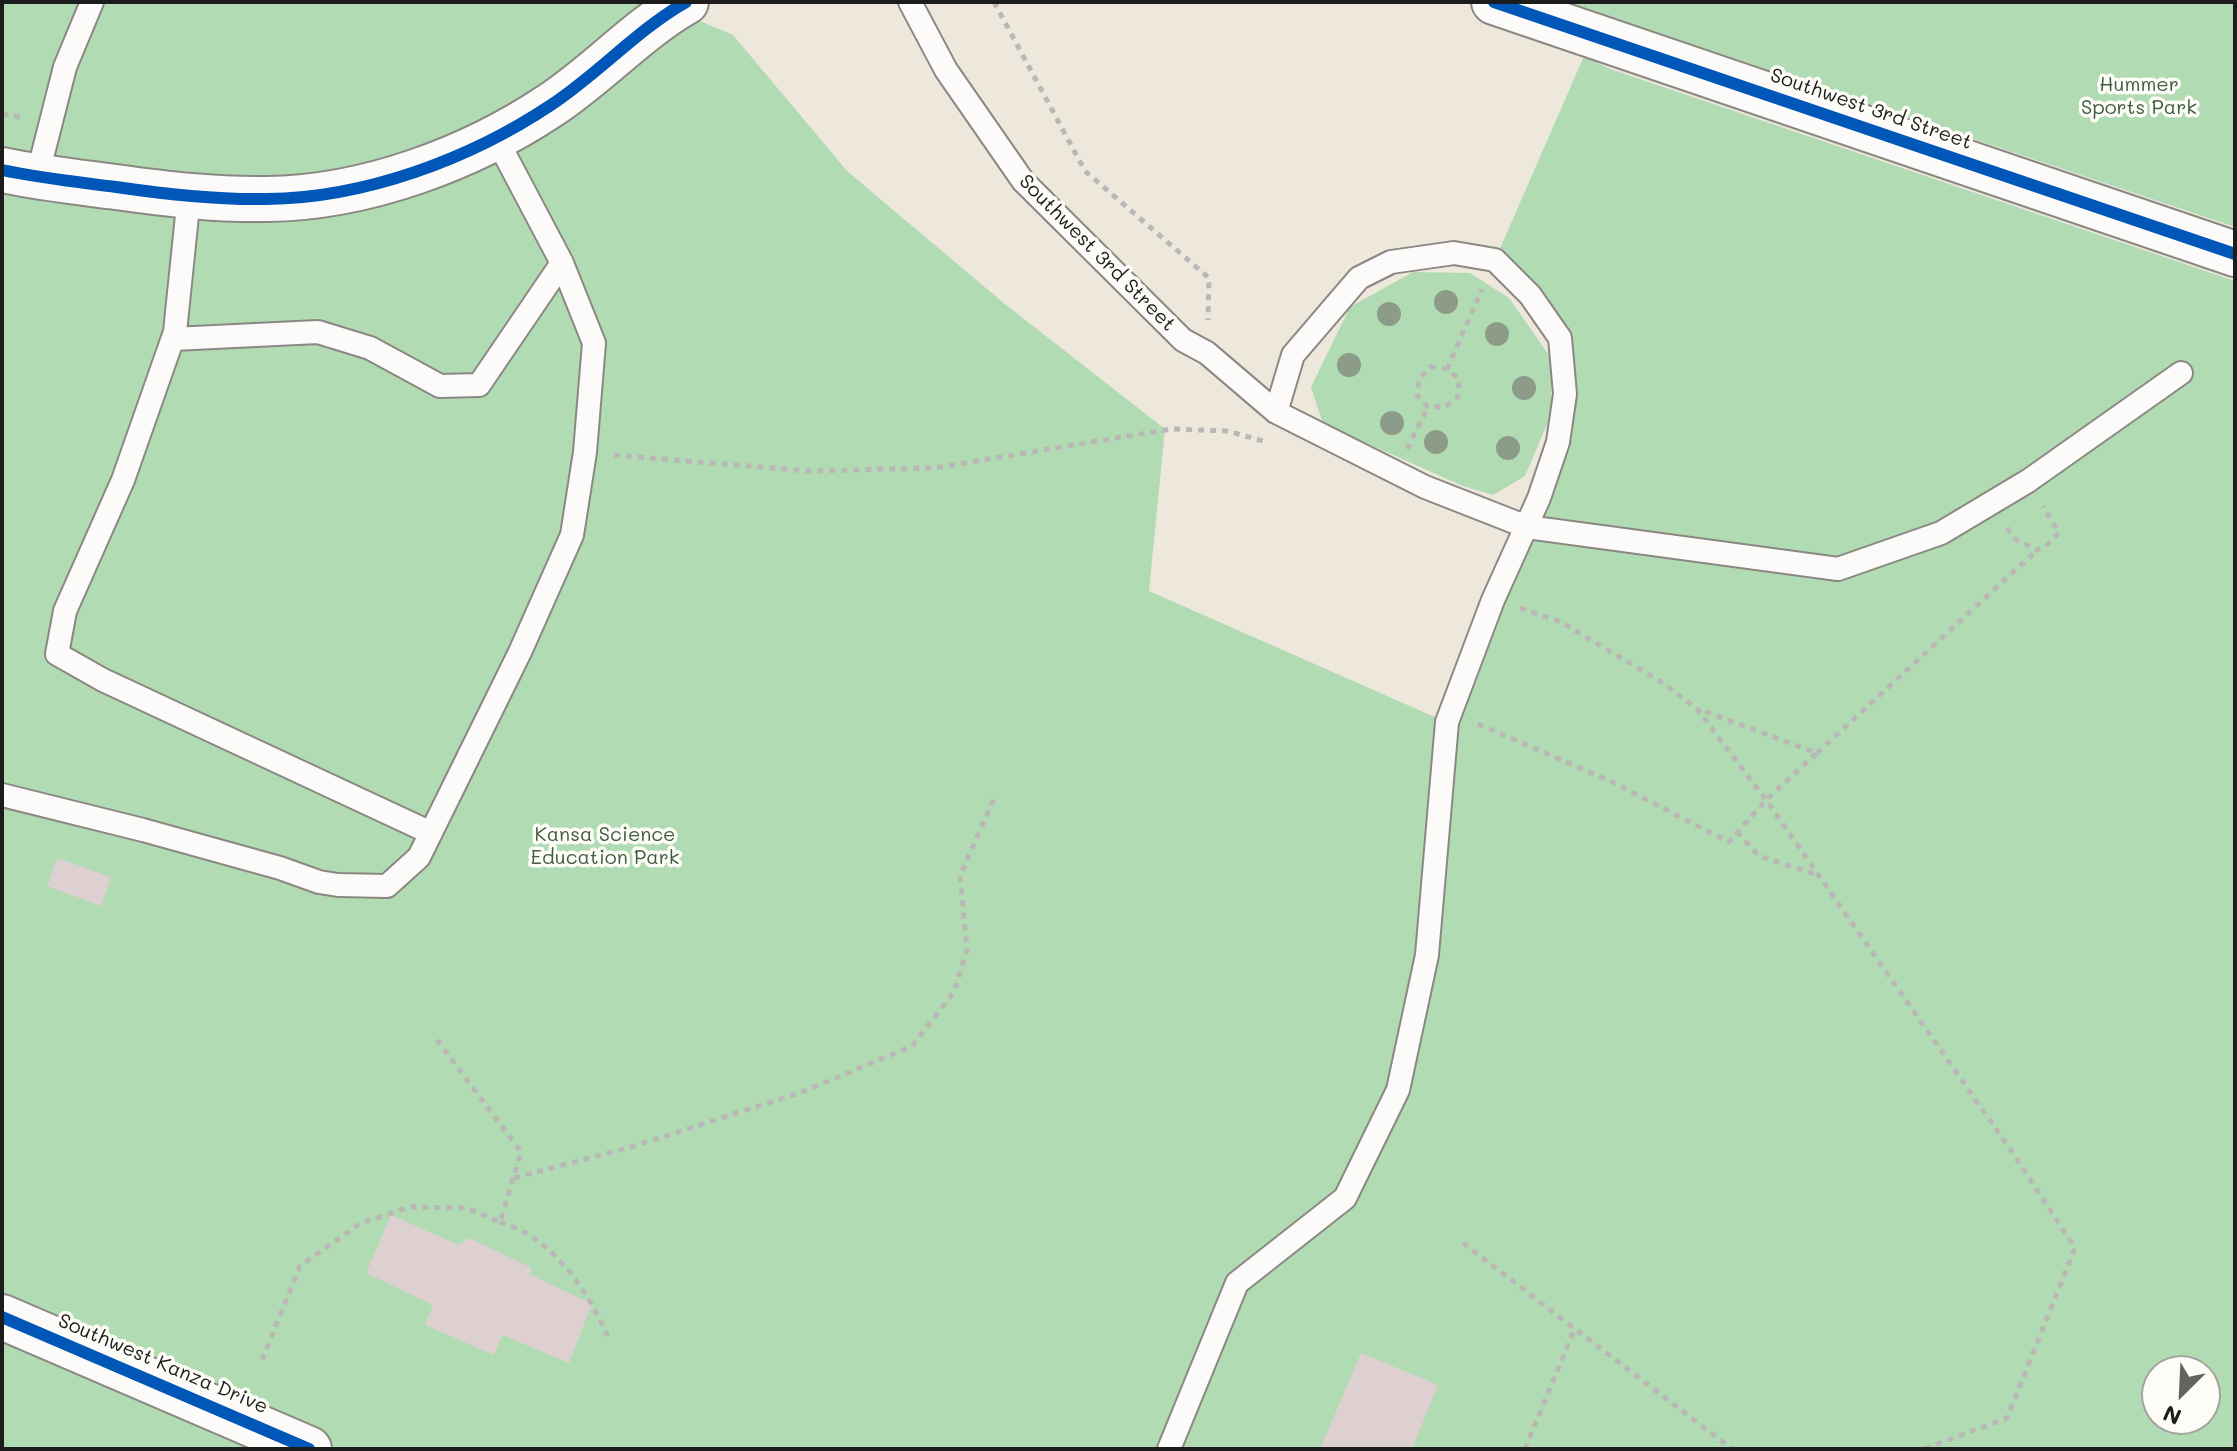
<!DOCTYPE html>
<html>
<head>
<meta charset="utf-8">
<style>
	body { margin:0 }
	#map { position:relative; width:2237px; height:1451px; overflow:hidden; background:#ede7dc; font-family:Mali,sans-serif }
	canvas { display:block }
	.frame { position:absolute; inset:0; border:4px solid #1c1c1c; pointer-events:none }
	.north { position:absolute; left:2141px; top:1355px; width:80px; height:80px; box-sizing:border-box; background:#fdfcf7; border:2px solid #a3a29f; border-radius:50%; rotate:204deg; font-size:22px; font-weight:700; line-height:32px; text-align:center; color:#1c1c1c }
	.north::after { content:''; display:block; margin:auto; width:28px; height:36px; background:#65635f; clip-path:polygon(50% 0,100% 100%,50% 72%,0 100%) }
</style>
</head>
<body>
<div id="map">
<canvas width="2237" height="1451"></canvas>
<div class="frame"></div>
<div class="north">N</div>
</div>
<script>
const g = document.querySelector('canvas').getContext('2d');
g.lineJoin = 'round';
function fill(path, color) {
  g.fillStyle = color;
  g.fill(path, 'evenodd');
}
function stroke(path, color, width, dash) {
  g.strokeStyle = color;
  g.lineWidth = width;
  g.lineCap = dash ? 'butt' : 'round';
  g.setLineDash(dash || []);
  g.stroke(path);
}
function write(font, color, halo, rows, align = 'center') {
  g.font = font + ' Mali,sans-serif';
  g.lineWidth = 7;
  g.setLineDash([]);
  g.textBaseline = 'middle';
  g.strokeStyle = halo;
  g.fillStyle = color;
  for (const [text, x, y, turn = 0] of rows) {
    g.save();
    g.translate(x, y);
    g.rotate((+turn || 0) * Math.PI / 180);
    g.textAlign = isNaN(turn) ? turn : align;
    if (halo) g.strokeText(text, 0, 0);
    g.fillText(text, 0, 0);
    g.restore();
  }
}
fill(new Path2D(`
	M2 2H678L674 10 733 35 847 171 1006 305 1165 429 1149 591 1446 722 1558 442 1560 338 1495 260 1584 56 1610 69 2235 281V1449H2ZM2157 1371H2205V1419H2157Z
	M1567 2H2235V227Z
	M1413 272 1470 273 1509 298 1551 358V415L1525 476 1493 495 1463 486 1323 424 1311 387 1350 307Z`), '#b1dbb3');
fill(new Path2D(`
	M57 858 111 877 101 906 47 886Z
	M391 1215 459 1245 469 1238 532 1268 529 1274 592 1304 569 1363 502 1335 494 1355 425 1325 433 1305 366 1273Z
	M1361 1353 1438 1385 1412 1449H1320Z`), '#ded0d0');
const service = new Path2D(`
	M910 2 946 70 1023 181 1183 340 1207 353 1276 412 1425 487 1527 527 1838 569 1941 533 2028 481 2181 373
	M37 177 65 67 92 2
	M189 196 175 332 123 480 65 611 57 654 103 680 431 833
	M173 339 318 332 370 348 440 386 479 385 562 263
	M2 795 143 830 280 868 319 882 338 885 387 886 419 857 520 652 572 535 585 452 594 343 562 263 495 136
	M1169 1449 1237 1283 1345 1198 1398 1090 1427 955 1447 722 1493 600 1539 498 1558 442 1565 394 1560 338 1530 295 1495 260 1454 253 1391 262 1359 278 1293 355 1276 412`);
const minor = new Path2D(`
	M1494 2 2235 254
	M2 170C40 178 78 182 116 187 166 194 216 200 267 199 365 198 470 159 551 105 598 74 637 30 686 2
	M2 1317 309 1449`);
stroke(service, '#8b8883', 26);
stroke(minor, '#8b8883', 48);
stroke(new Path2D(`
	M994 2 1085 171 1209 278 1208 320
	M2 114 25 118
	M1430 367 1447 369 1459 379 1458 397 1445 407H1428L1417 395 1419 380Z
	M1447 369 1482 289
	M1407 449 1428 407
	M614 455 808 471 935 468 1171 429 1227 431 1263 441
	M2007 528 2015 539 2037 550 2045 547 2059 533 2043 506
	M1520 608 1561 622 1663 683 1697 709 1766 800 2012 1152 2075 1248 2007 1418 1924 1449
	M1478 724 1610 781 1729 842 1766 800 1817 753 1698 709
	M1817 753 2037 550
	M1737 832 1759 856 1818 875
	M514 1178 631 1147 802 1092 912 1046 954 992 967 950 960 876 995 796
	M500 1222C511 1227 525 1231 534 1238 568 1262 593 1302 609 1339
	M1463 1243 1732 1449
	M262 1360 300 1266 361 1223 410 1207 467 1208 500 1222 521 1152 437 1040
	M1525 1449 1574 1330`), '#b9b8b7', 5, [6, 6]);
stroke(service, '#fcfbfa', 22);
stroke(minor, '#fcfbfa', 44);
stroke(new Path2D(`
	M1494 2 2235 254
	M2 170C40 178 78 182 116 187 166 194 216 200 267 199 365 198 470 159 551 105 598 74 637 30 686 2
	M2 1317 309 1449`), '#0057b8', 12);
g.fillStyle = '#8d9b89';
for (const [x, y] of [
	[1446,302],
	[1389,314],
	[1497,334],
	[1349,365],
	[1524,388],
	[1392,423],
	[1436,442],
	[1508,448]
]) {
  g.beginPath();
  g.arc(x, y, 12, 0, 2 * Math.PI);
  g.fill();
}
write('20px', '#3f5c45', '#fdfcf7', [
	["Hummer",2139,85],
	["Sports Park",2139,108],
	["Kansa Science",605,835],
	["Education Park",605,858]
]);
write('20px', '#1c1c1c', '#fdfcf7', [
	["Southwest 3rd Street",1871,109,19],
	["Southwest 3rd Street",1097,253,45],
	["Southwest Kanza Drive",163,1364,23]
]);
</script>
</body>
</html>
